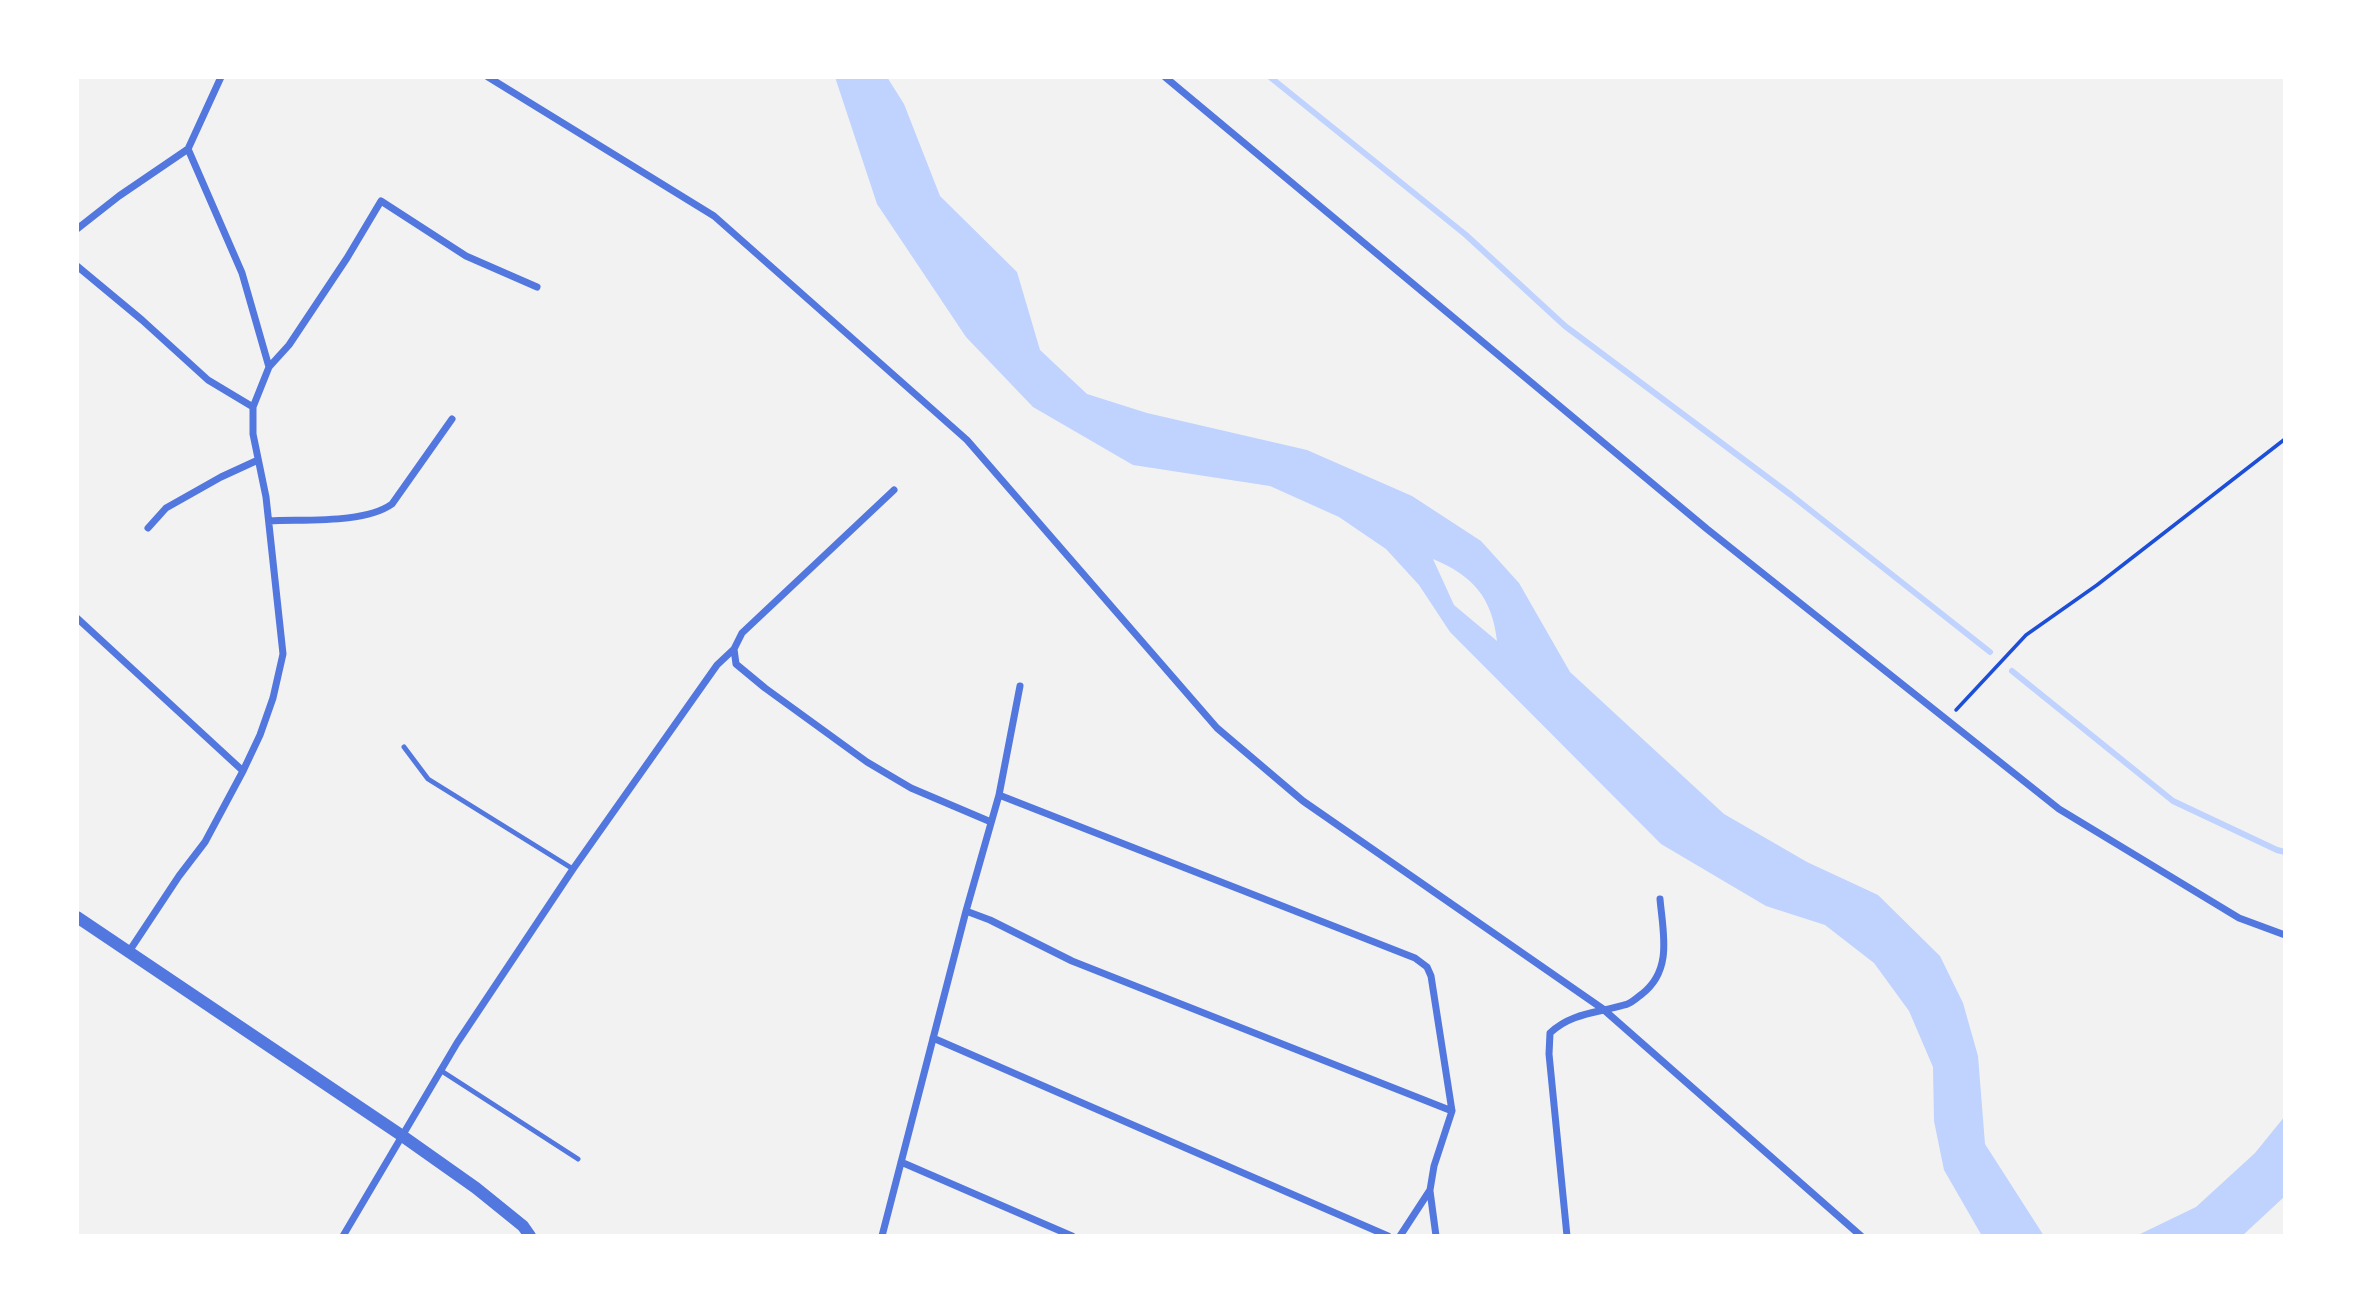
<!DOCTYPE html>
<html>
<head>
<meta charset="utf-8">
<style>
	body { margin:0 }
	#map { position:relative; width:2362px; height:1313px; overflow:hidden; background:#f2f2f2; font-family:"DejaVu Sans",sans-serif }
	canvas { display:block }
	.frame { position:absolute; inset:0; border:79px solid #fff; pointer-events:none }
</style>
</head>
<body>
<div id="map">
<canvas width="2362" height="1313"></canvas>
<div class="frame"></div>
</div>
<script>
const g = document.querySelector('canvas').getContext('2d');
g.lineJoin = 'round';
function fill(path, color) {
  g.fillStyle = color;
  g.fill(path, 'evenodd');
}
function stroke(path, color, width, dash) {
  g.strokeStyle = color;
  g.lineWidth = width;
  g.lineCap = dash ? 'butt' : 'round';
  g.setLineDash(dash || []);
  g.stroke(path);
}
fill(new Path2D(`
	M835 77H887L904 104 940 196 1017 272 1040 350 1087 394 1147 413 1307 450 1412 496 1481 541 1519 583 1570 672 1724 814 1807 862 1878 895 1940 956 1963 1003 1978 1056 1985 1144 2044 1236H1982L1944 1170 1934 1121 1933 1067 1909 1011 1874 963 1825 925 1766 906 1661 844 1450 632 1419 585 1386 549 1339 517 1270 486 1133 465 1033 407 966 337 877 204ZM1433 559C1473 576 1492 597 1497 641L1454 605Z
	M2285 1116V1196L2242 1236H2136L2196 1207 2255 1153Z`), '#bfd3fe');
stroke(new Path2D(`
	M1270 77 1466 235 1565 326 1791 495 1990 652
	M2012 671 2173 801 2277 850 2285 852`), '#bfd3fe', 6);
stroke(new Path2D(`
	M1956 710 2026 635 2097 585 2285 439`), '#1d4ed8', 3.5);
stroke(new Path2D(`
	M404 747 428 779 573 869
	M440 1070 578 1159`), '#5277de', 5);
stroke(new Path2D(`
	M221 77 188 149 242 273 269 367
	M488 77 714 216 967 440 1217 728 1303 801 1603 1009 1861 1236
	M1165 77 1707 529 2059 809 2239 918 2285 935
	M77 229 119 196 188 149
	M77 266 142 320 208 380 253 407
	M894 490 742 633 734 649 736 664 765 688 867 762 911 788 991 822
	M269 521C303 519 364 524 392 504L452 419
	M148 528 166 508 221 477 258 460
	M77 618 243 771
	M999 795 1415 958 1427 967 1431 976 1452 1111 1434 1166 1430 1190 1400 1236
	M966 911 990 920 1072 961 1452 1111
	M128 953 179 876 205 842 243 771 260 735 273 698 283 654 266 497 253 434V407L269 367 289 345 347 258 381 201 466 256 537 287
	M933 1038 1388 1236
	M901 1162 1072 1236
	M1430 1191 1436 1236
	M343 1236 457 1043 573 869 717 665 734 649
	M882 1236 966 911 999 795 1020 686
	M1567 1236 1549 1054 1550 1033C1571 1013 1597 1013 1624 1005 1631 1004 1636 998 1642 994 1673 970 1663 933 1660 899`), '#5277de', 7);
stroke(new Path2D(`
	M77 917 401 1135 476 1188 523 1226 530 1236`), '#5277de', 12);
</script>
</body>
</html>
